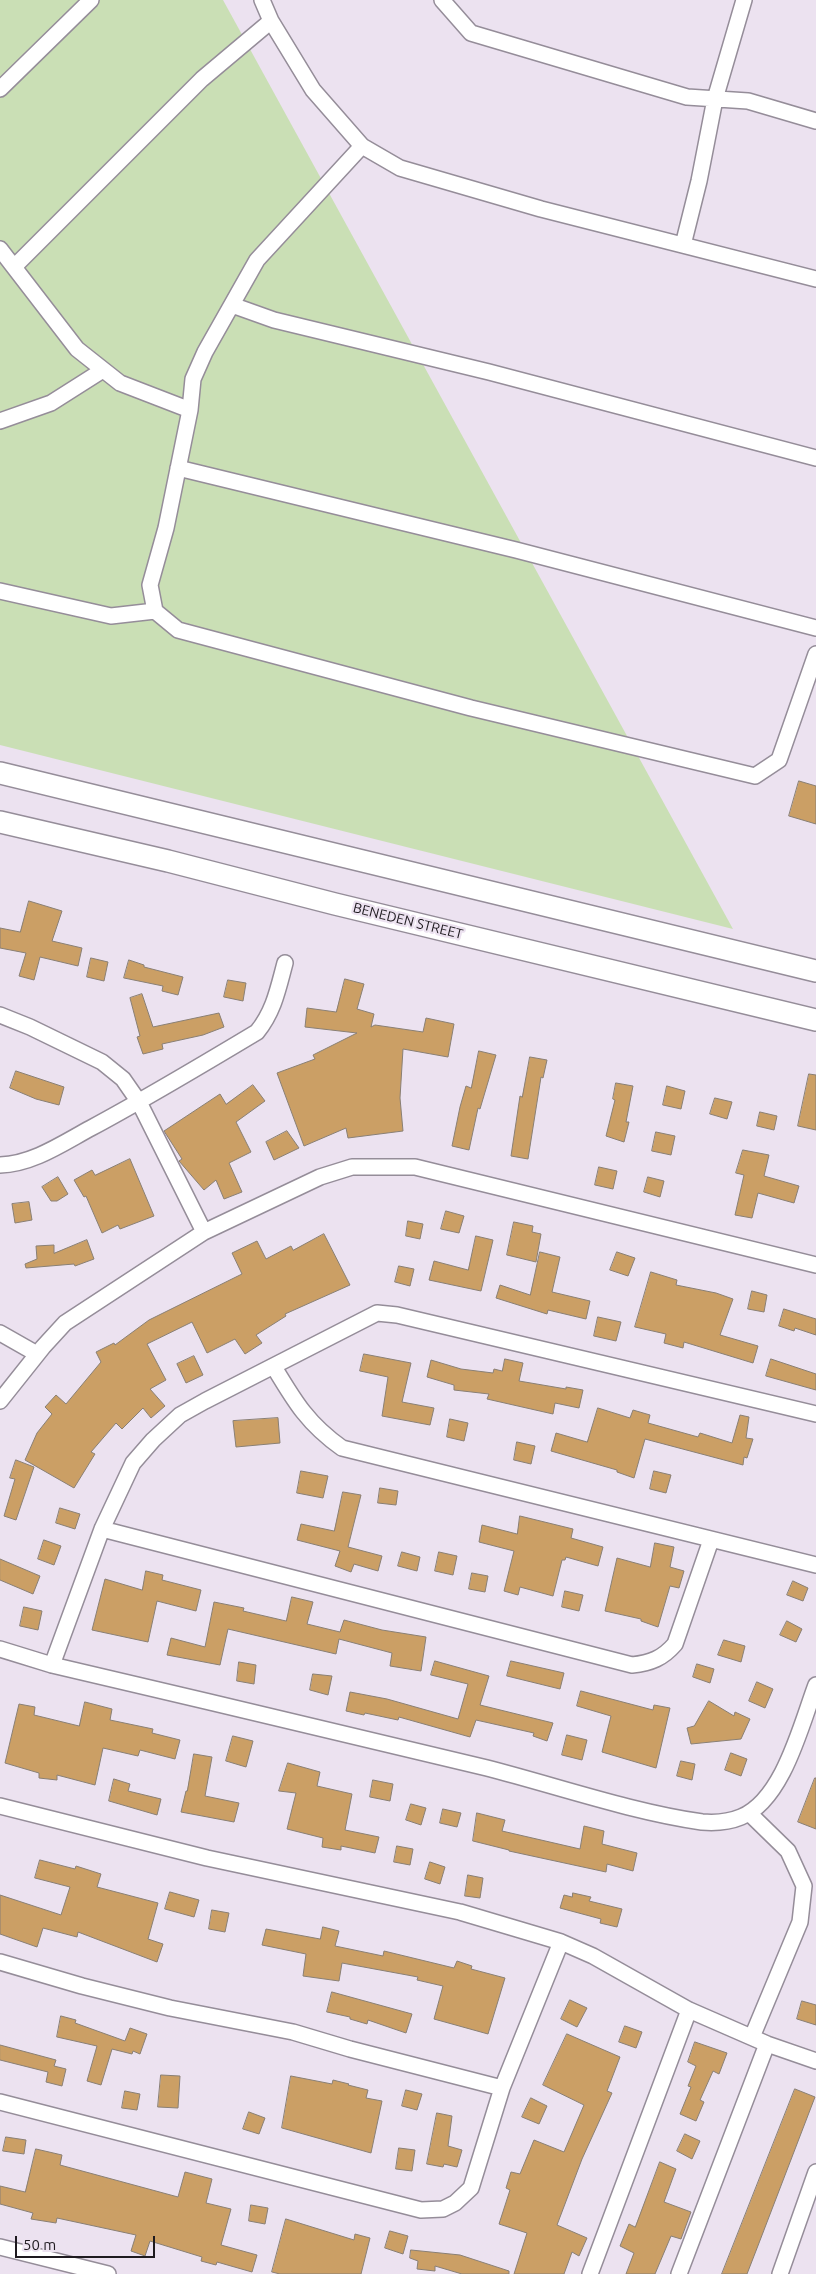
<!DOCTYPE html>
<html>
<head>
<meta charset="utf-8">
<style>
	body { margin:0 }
	#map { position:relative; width:816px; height:2274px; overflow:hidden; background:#ece2f0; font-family:Ubuntu,sans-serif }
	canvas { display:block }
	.scale { position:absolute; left:15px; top:2236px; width:140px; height:22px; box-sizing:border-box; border:2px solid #1e1a1f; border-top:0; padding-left:6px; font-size:15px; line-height:18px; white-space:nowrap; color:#1e1a1f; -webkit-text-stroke:4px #ece2f0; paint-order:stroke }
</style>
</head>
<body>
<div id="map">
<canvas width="816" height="2274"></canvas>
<div class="scale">50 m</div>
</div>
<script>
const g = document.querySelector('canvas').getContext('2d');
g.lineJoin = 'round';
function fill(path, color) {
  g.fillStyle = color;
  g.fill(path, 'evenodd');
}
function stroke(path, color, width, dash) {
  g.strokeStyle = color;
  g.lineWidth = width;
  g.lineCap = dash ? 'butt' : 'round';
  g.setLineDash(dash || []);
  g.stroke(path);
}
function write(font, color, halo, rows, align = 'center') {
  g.font = font + ' Ubuntu,sans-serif';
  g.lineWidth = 4.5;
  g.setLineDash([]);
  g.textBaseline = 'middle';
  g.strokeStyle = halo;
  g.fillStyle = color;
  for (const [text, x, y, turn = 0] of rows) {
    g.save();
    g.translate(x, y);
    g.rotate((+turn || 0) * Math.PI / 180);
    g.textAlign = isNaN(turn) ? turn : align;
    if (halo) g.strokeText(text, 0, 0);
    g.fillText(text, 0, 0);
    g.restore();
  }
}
fill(new Path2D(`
	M0 0H223L733 929 0 745Z`), '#cadfb5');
const building = new Path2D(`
	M799 781 816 786V824L789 816Z
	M29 901 62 911 52 941 82 948 78 966 40 957 34 980 19 976 26 953 0 948V928L20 932Z
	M91 958 108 962 104 981 87 977Z
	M129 960 144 965V967L183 977 178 995 162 991 163 986 124 978Z
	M345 979 364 984 357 1009 374 1014 371 1027 375 1025 423 1032 426 1018 454 1024 448 1057 403 1049 400 1098 403 1131 348 1138 346 1128 304 1146 277 1073 315 1059 313 1055 357 1033 305 1027 307 1008 336 1012Z
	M228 980 246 983 243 1001 224 997Z
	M142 994 153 1027 219 1013 224 1027 203 1035 162 1044 163 1049 143 1054 137 1037 140 1036 130 998Z
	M479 1051 496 1055 480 1109 478 1108 469 1150 452 1146 460 1107 466 1086 471 1088Z
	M530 1057 547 1060 543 1078 541 1077 528 1159 511 1156 520 1096 522 1097Z
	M16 1071 64 1087 59 1105 36 1099 10 1088Z
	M809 1074 816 1075V1130L798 1126Z
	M616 1083 633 1086 626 1122H629L624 1142 606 1136 615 1100 613 1099Z
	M253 1085 265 1101 236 1122 251 1152 229 1163 242 1192 224 1199 216 1180 204 1190 179 1161 182 1159 164 1131 220 1094 226 1104Z
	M667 1086 685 1091 681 1109 663 1105Z
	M715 1098 732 1102 727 1119 710 1114Z
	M760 1112 777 1116 774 1130 757 1126Z
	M287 1131 299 1148 274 1160 266 1142Z
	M656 1132 675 1136 671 1155 652 1151Z
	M743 1150 769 1155 764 1176 799 1186 794 1203 758 1193 752 1218 735 1215 744 1175 736 1173Z
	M130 1159 154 1216 120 1229 118 1225 102 1233 86 1196 84 1197 74 1180 92 1170 95 1175Z
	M599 1167 617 1171 613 1189 595 1185Z
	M58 1177 68 1194 57 1201H51L42 1187Z
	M648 1177 664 1181 660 1197 644 1192Z
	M29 1202 32 1220 15 1223 12 1204Z
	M446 1211 464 1216 459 1233 441 1229Z
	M408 1221 423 1224 420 1239 406 1236Z
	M514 1222 533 1226 532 1232 541 1234 536 1262 507 1255Z
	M324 1234 350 1285 285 1314 286 1316 256 1335 262 1343 245 1354 235 1339 207 1353 192 1322 147 1344 166 1380 150 1389 165 1406 151 1418 143 1408 122 1429 116 1423 91 1452 95 1454 74 1488 25 1460 37 1433 52 1414 45 1407 56 1395 66 1404 101 1362 96 1352 114 1343 115 1345 149 1320 242 1274 232 1253 257 1241 266 1259 291 1246 293 1250Z
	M476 1236 493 1240 481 1291 429 1280 434 1261 468 1270Z
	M87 1240 94 1259 75 1266 74 1264 26 1268 25 1264 37 1259 36 1246 54 1245V1253Z
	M540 1252 560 1257 552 1292 590 1301 586 1319 548 1310 547 1314 496 1298 500 1285 530 1295Z
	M617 1252 635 1258 628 1276 610 1270Z
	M399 1266 414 1269 410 1286 395 1282Z
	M651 1272 677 1280 676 1285 716 1293 733 1299 720 1335 758 1346 753 1363 684 1342 683 1348 664 1343 666 1334 635 1327Z
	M752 1291 767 1295 764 1312 748 1309Z
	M784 1309 816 1319V1335L795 1328 794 1331 779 1326Z
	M598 1317 621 1322 616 1341 594 1336Z
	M364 1354 411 1363 402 1402 434 1408 430 1425 382 1416 388 1377 360 1371Z
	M194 1356 203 1375 186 1383 177 1364Z
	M505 1359 523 1363 519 1381 566 1389V1387L583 1390 579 1408 555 1403 553 1414 487 1399 489 1394 454 1390V1385L427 1377 431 1360 461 1369 493 1373 494 1369 502 1371Z
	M771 1359 816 1374V1390L766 1376Z
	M598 1408 630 1418 633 1410 650 1415 648 1423 698 1437 700 1433 732 1443 740 1415 749 1417 746 1438 753 1439 747 1458 744 1457 743 1465 645 1439 634 1478 617 1472V1470L551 1451 556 1433 587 1442Z
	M278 1418 280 1443 236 1447 233 1421Z
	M450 1419 468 1423 464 1441 447 1437Z
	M517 1442 535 1446 531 1464 514 1460Z
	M16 1460 34 1467 16 1520 4 1516 15 1479 10 1478Z
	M301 1471 328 1476 323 1498 297 1493Z
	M654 1471 671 1475 666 1493 650 1489Z
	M380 1488 398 1491 396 1505 378 1503Z
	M343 1492 361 1495 348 1547 382 1556 378 1571 354 1564 351 1572 335 1566 340 1551 297 1540 301 1524 334 1531Z
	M60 1508 80 1514 75 1529 56 1523Z
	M520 1516 573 1529 571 1538 603 1547 598 1566 566 1557 565 1560H562L553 1596 520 1587 518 1595 504 1591 514 1551 479 1542 482 1525 517 1534Z
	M44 1540 61 1546 54 1565 38 1559Z
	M655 1543 674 1547 670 1567 684 1571 679 1588 670 1586 658 1627 641 1621V1619L605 1611 617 1558 650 1567Z
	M402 1552 420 1557 417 1571 398 1566Z
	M439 1552 457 1556 453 1575 435 1571Z
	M0 1559 40 1576 33 1594 0 1580Z
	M146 1571 163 1575 162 1580 201 1590 196 1611 157 1601 148 1642 92 1630 105 1579 142 1590Z
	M472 1573 488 1576 485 1592 469 1589Z
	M793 1581 808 1588 803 1601 787 1595Z
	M565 1591 583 1595 579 1611 562 1607Z
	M292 1597 313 1602 307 1624 340 1632 344 1620 382 1630 426 1637 421 1671 390 1666 392 1653 339 1639 336 1654 228 1629 220 1665 167 1655 171 1638 205 1647 214 1602 244 1608 243 1611 286 1621Z
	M24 1607 42 1611 38 1630 20 1626Z
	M787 1621 802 1629 796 1642 780 1635Z
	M724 1640 745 1646 741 1662 718 1655Z
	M435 1661 489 1676 480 1705 553 1723 547 1741 533 1736 534 1733 476 1720 470 1737 399 1717 398 1720 365 1713 364 1715 346 1711 350 1692 387 1699 458 1719 468 1684 431 1675Z
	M511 1661 564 1673 560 1689 507 1676Z
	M239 1662 256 1665 254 1684 237 1681Z
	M697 1664 714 1669 710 1683 693 1677Z
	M313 1674 332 1676 328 1695 310 1690Z
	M757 1682 773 1689 765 1708 749 1701Z
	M581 1691 653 1710 654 1705 670 1708 656 1768 602 1752 611 1716 577 1706Z
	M709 1701 734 1716 735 1712 750 1719 741 1739 691 1744 687 1728 694 1726Z
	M85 1702 112 1709 110 1720 153 1729 152 1733 180 1740 175 1759 140 1750 138 1756 103 1748 95 1785 57 1775V1780L39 1778V1773L5 1763 19 1704 35 1707 34 1715 79 1726Z
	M567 1735 587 1740 582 1760 562 1755Z
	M233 1736 253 1741 246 1767 226 1761Z
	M731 1753 747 1759 741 1776 725 1770Z
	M194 1754 212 1757 205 1796 239 1803 234 1822 181 1812 186 1791H187Z
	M681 1761 695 1764 692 1780 677 1776Z
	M288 1763 320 1772 317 1786 352 1794 345 1830 379 1837 375 1853 341 1846V1850L322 1847 323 1838 287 1829 296 1793 279 1791Z
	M815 1778H816V1829L798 1822Z
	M114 1779 130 1784 128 1791 161 1799 157 1815 109 1801Z
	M373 1780 393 1784 390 1801 370 1797Z
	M411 1804 426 1808 421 1825 406 1820Z
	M443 1809 461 1813 457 1827 440 1823Z
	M477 1813 505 1820 502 1831 580 1849 584 1826 604 1831 602 1844 637 1853 633 1871 607 1864 606 1872 509 1851V1850L473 1841Z
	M397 1846 413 1849 410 1865 394 1862Z
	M40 1860 75 1869 76 1866 101 1874 97 1887 158 1903 148 1939 163 1944 157 1962 78 1932 77 1937 43 1928 37 1947 0 1934V1895L61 1915 70 1887 35 1878Z
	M430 1862 445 1867 440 1884 425 1879Z
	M468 1875 483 1878 480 1898 465 1896Z
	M170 1892 199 1900 194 1917 165 1909Z
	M573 1893 591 1897 589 1901 622 1909 617 1927 600 1923 601 1919 560 1908 564 1895 572 1897Z
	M212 1910 229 1913 225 1932 209 1929Z
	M323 1927 339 1931 335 1946 383 1956 384 1951 454 1968 457 1961 472 1966 471 1969 505 1978 488 2034 434 2019 443 1986 417 1980 418 1977 342 1963 339 1981 303 1976 306 1954 262 1945 266 1929 320 1939Z
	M332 1992 412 2014 406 2033 368 2020 367 2024 350 2019V2017L327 2012Z
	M570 2000 587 2008 577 2027 561 2019Z
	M802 2001 816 2005V2025L797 2019Z
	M61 2016 76 2020 75 2023 125 2041 130 2028 147 2034 140 2054 133 2051 132 2054 112 2049 101 2085 87 2081 97 2046 57 2037Z
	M625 2026 642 2032 636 2048 619 2042Z
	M567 2034 620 2057 607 2091 612 2093 582 2159 557 2225 587 2238 579 2256 572 2252 564 2274H514L527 2233 499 2224 510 2190 506 2188 511 2172 520 2174 534 2140 564 2152 584 2105 543 2085Z
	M695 2042 727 2053 719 2074 713 2071 700 2100 704 2102 696 2121 680 2114 691 2087 688 2086 696 2066 688 2062Z
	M0 2045 56 2060 54 2066 66 2069 62 2086 46 2082 48 2072 0 2060Z
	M161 2075 180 2076 178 2108 158 2107Z
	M291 2076 332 2084 333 2080 349 2084 348 2085 368 2090 366 2098 382 2101 371 2153 282 2128Z
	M795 2089 815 2097 759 2243 747 2274H722Z
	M406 2090 422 2094 417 2110 402 2106Z
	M125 2091 140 2094 137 2110 122 2108Z
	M531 2098 547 2106 539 2124 522 2117Z
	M249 2112 265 2118 259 2134 243 2129Z
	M437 2113 452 2116 448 2146 462 2150 457 2167 444 2164 443 2167 427 2164Z
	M685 2134 700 2141 692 2159 677 2151Z
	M6 2137 26 2140 24 2154 3 2151Z
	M399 2148 415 2150 412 2171 396 2169Z
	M36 2149 62 2155 60 2165 178 2197 185 2172 212 2179 206 2203 231 2209 221 2245 257 2255 252 2272 217 2262 216 2265 201 2261 202 2257 150 2241 145 2256 131 2251 136 2235 57 2218 56 2223 31 2219 33 2213 0 2204V2186L25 2192Z
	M660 2162 676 2169 664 2202 691 2212 681 2239 671 2236 655 2274H626L634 2253 620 2246 629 2224 635 2227Z
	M251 2205 268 2208 265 2224 249 2221Z
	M286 2219 354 2240 355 2234 370 2238 361 2274H280L272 2272Z
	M390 2231 408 2236 403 2254 385 2248Z
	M411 2250 460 2255 509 2271V2274H462L435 2266V2271L417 2269 418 2261 410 2258Z`);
fill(building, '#cb9f65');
stroke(building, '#897f74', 1);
const minor = new Path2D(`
	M262 0 271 21 313 90 362 146 400 168 541 209 816 279
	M442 0 471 33 687 97 748 101 816 121
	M0 89 91 0
	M362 146 257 260 205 352 193 379 190 410 166 528 150 585 155 611 178 630 471 708 755 776 779 760 816 654
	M683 245 699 181 715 99 744 0
	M0 249 77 349 120 383 190 410
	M14 267 202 79 271 21
	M232 305 274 320 489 372 816 458
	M0 421 51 403 103 370
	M178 468 516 550 816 628
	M0 591 111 616 155 611
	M0 1015 30 1027 102 1062 123 1079 139 1102 204 1232
	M0 1165C33 1164 63 1143 91 1128 147 1098 202 1065 257 1032 274 1011 278 989 285 963
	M0 1333 37 1354
	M274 1367C295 1402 308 1424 342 1448L816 1565
	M0 1401 43 1347 65 1323 204 1232 320 1177 352 1167H415L816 1265
	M102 1529 632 1665C651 1663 663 1658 675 1644L711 1540
	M0 1649 52 1665C197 1699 343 1733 487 1768 557 1786 632 1812 702 1822 714 1823 729 1822 741 1817 783 1800 801 1725 816 1685
	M52 1665 102 1529 133 1463 153 1440 180 1415 205 1401 377 1313 397 1315 816 1414
	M0 1806 207 1858 460 1912 561 1942 593 1956 689 2010 767 2044 816 2061
	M749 1813 788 1851 804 1886 800 1922 752 2037
	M0 1962 82 1986 170 2008 293 2032 350 2049 502 2088
	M0 2102 421 2210 443 2209 455 2203 471 2188 502 2088 561 1942
	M0 2247 108 2274
	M590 2274 689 2010
	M679 2274 767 2044
	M780 2274 816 2172`);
const secondary = new Path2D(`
	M0 773 816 971
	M0 822 168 861 335 904 816 1020`);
stroke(minor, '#958d99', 18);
stroke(secondary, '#958d99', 24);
stroke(minor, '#fff', 15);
stroke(secondary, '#fff', 21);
write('14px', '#1e1a1f', '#ece2f0', [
	["BENEDEN STREET",408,921,14]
]);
</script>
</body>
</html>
